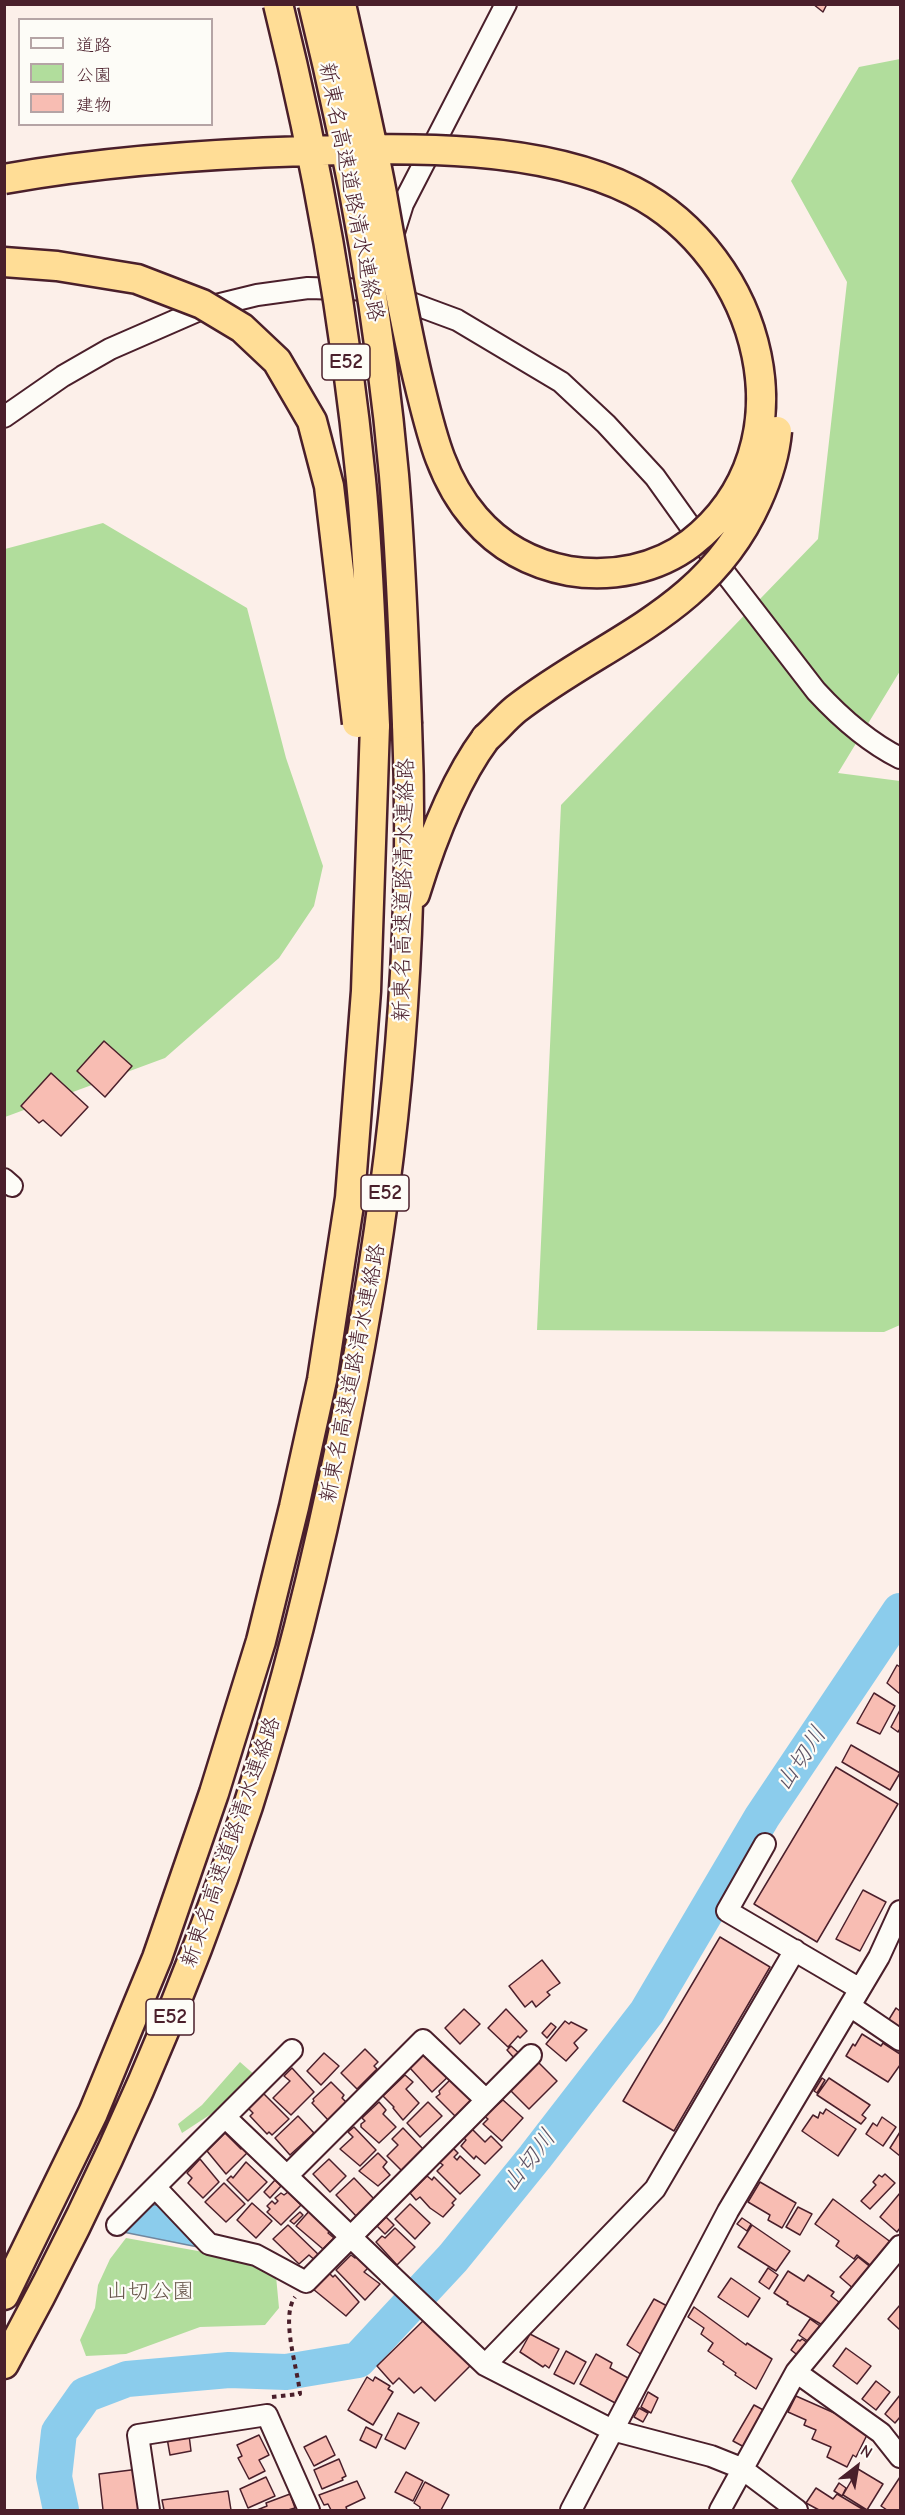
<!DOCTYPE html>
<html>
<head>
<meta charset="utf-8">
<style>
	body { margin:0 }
	#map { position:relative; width:905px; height:2515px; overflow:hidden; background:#fcefe9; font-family:"Comic Neue","Klee One",sans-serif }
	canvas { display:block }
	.frame { position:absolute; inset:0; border:6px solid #4a1f2b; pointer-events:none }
	.legend { position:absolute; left:18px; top:18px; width:195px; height:108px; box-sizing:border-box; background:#fdfcf7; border:2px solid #b5a4a5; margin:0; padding:8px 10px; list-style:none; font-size:18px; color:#4a1f2b }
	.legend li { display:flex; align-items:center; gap:12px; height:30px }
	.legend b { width:30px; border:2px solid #b5a4a5 }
	.north { position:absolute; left:827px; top:2437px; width:60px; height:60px; -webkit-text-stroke:4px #fdfcf7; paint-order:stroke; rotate:31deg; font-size:16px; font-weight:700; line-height:24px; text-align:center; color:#4a1f2b }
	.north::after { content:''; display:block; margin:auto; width:21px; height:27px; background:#4a1f2b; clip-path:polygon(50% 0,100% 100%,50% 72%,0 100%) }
</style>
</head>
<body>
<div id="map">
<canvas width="905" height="2515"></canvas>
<div class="frame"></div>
<ul class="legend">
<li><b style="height:8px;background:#fdfcf7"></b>道路</li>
<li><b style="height:16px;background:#b1dd9c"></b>公園</li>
<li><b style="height:16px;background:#f8bdb3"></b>建物</li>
</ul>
<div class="north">N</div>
</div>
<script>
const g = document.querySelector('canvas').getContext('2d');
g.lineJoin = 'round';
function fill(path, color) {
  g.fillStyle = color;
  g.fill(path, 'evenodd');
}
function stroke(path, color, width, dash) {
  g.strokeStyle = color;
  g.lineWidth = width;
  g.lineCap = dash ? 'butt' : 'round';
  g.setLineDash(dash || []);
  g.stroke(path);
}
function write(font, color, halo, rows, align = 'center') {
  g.font = font + ' "Comic Neue","Klee One",sans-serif';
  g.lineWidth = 4.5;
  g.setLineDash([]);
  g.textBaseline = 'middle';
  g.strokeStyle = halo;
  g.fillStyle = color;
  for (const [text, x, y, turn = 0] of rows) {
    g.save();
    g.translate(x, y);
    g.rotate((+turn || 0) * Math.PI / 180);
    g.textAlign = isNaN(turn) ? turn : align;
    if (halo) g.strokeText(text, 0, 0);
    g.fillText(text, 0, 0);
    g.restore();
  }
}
fill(new Path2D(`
	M900 59V671L838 773 900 781V1325L884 1332 537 1330 561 805 818 539 847 282 791 181 859 67Z
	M103 523 247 608 286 758 323 866 314 906 279 958 165 1058 5 1117V549Z
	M240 2062 256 2076 231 2101 182 2133 178 2124 202 2105Z
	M126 2238 242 2259 276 2276 279 2308 265 2325 200 2327 126 2354 86 2356 80 2340 95 2308 98 2285 110 2259Z`), '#b1dd9c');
const water = new Path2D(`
	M149 2205H161L203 2248 123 2232Z`);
fill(water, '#8bccec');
stroke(water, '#71879f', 1.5);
stroke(new Path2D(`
	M61 2510 54 2477 59 2432 85 2395 127 2379 229 2370 286 2372 358 2360 453 2258 535 2157 647 2012 762 1817 900 1611`), '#8bccec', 36);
const building = new Path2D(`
	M813 4H823L826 6 823 12Z
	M104 1041 132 1066 105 1097 77 1071Z
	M51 1073 88 1107 61 1136 43 1120 39 1123 21 1106Z
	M897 1665 900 1667V1694L887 1683Z
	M874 1693 895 1706 880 1734 857 1723Z
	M900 1710V1729L898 1732 891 1727Z
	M851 1745 900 1773 890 1790 842 1762Z
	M836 1767 898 1804 817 1942 754 1904Z
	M863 1890 886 1902 860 1951 836 1939Z
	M720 1937 770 1967 674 2131 623 2101Z
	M542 1960 560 1983 547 1992 550 1995 536 2007 532 2001 525 2007 509 1986Z
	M896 2008 900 2011V2030L888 2021Z
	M464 2009 480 2024 460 2044 445 2028Z
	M506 2009 527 2031 520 2038 518 2036 508 2047 488 2028Z
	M565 2021 569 2024 571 2022 587 2030 574 2043 578 2048 566 2061 546 2044Z
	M551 2023 556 2027 547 2038 542 2033Z
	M862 2034 881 2046 883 2043 900 2054V2065L888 2082 846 2056 853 2044 855 2046Z
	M511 2046 520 2054 515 2059 507 2050Z
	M365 2049 378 2062 374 2066 377 2069 357 2089 341 2073Z
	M324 2053 339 2066 321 2085 307 2071Z
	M424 2054 452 2073 432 2092 410 2068Z
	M538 2062 557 2081 529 2109 510 2090Z
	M292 2068 314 2092 291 2115 273 2098 290 2081 284 2076Z
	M405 2075 413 2082 406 2089 419 2103 403 2120 393 2108 394 2107 383 2096Z
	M455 2075 474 2100 456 2117 436 2097 440 2094 439 2091Z
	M822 2078 825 2080 817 2093 814 2091Z
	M829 2078 870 2105 862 2115 866 2118 861 2124 817 2095Z
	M331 2082 344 2095 342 2098 347 2103 329 2121 312 2103 314 2101 313 2099Z
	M263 2093 289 2119 272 2135 269 2132 267 2134 250 2116 253 2113 248 2108Z
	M503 2100 523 2118 502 2141 483 2124 488 2119 484 2116Z
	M379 2102 386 2110 383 2114 396 2127 379 2143 361 2127V2124L365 2121 362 2118Z
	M428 2102 442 2116 420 2137 407 2123Z
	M826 2109 856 2129 838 2156 802 2131 813 2115 818 2118 820 2112 823 2114Z
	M298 2116 314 2133 290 2155 275 2138Z
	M882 2117 896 2127 883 2146 866 2134 873 2123 877 2126Z
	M354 2127 376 2150 360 2166 340 2149 353 2137 348 2132Z
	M403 2128 425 2151 403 2172 387 2156 398 2145 392 2139Z
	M472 2129 485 2142 491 2136 502 2147 485 2164 476 2156 474 2159 461 2146 466 2140 464 2138Z
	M900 2132V2156L890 2148Z
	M225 2133 241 2149 244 2146 249 2151 226 2174 207 2151Z
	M453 2148 458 2153 454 2157 457 2160 460 2156 480 2175 460 2194 437 2171 443 2165 439 2162Z
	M378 2153 387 2162 383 2167 390 2175 378 2186 359 2171Z
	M200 2159 219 2182 203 2198 188 2183 192 2178 187 2173Z
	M329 2159 346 2176 330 2192 313 2174Z
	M246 2162 267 2182 248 2201 227 2180 231 2176 233 2178Z
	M885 2174 895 2183 870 2209 861 2201 876 2185 873 2182 879 2175 882 2177Z
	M427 2176 432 2180 434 2177 456 2199 452 2203 454 2205 443 2217 430 2208 420 2197 416 2200 410 2193Z
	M354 2178 376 2201 358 2218 336 2195Z
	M275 2180 281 2186 270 2198 264 2192Z
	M760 2182 796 2203 782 2228 768 2220 770 2215 748 2202Z
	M224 2183 245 2204 226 2222 205 2202Z
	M288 2192 301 2205 281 2225 267 2212 270 2209 267 2206 272 2201 275 2204 278 2201 275 2198 281 2193 284 2195Z
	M900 2193V2228L897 2232 880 2217Z
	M833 2199 892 2243 874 2268 857 2255 854 2259 836 2246 839 2241 815 2224Z
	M252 2203 272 2221 256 2238 237 2220Z
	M410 2204 430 2223 415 2239 395 2219Z
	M798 2207 812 2214 800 2235 786 2227Z
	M311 2209 333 2229 328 2233 334 2238 323 2249 296 2226Z
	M300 2212 303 2215 294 2224 290 2221Z
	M386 2217 394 2225 385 2234 377 2226Z
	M742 2218 751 2224 747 2231 737 2224Z
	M288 2225 322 2258 317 2262 309 2255 299 2264 273 2239Z
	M752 2225 790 2251 776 2271 738 2247Z
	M395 2228 415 2247 397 2265 376 2242 382 2236 385 2238Z
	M351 2255 355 2258 358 2255 370 2266 364 2272 380 2284 365 2300 336 2270Z
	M858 2257 873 2269 855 2290 840 2277Z
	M768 2268 778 2275 769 2289 759 2282Z
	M788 2271 804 2281 808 2275 834 2292 831 2296 839 2302 824 2326 787 2304 788 2302 774 2293Z
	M329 2273 333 2277 335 2275 359 2302 346 2316 313 2289Z
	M731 2278 760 2298 748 2317 718 2297Z
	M654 2299 669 2307 642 2355 627 2345Z
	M900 2305V2330L888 2319Z
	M694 2307 746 2345 747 2343 772 2359 756 2389 735 2375 736 2373 723 2364 724 2362 708 2351 713 2343 701 2334 704 2328 688 2317Z
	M426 2318 472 2364 435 2401 421 2387 414 2393 399 2378 393 2384 377 2366Z
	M810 2319 823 2328 812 2344 799 2335Z
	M530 2334 559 2349 549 2368 545 2365 543 2367 520 2352Z
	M802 2339 808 2343 800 2357 791 2350 798 2340 800 2341Z
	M846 2348 871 2366 857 2384 833 2366Z
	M566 2351 586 2362 574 2384 554 2374Z
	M596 2354 612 2363 610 2368 628 2378 617 2404 580 2384Z
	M367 2377 373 2381 375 2377 390 2386 388 2389 393 2392 373 2425 348 2410Z
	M876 2381 890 2392 876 2410 862 2399Z
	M648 2392 658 2398 651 2413 641 2407Z
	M900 2395V2417L895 2423 885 2414Z
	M796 2396 866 2427 868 2433 856 2457 853 2455 847 2467 827 2457 831 2447 812 2439 816 2430 804 2425 806 2420 788 2412Z
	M754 2405 767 2412 746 2448 733 2441Z
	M639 2408 648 2413 643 2422 634 2417Z
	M398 2413 419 2423 405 2449 385 2439Z
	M366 2427 382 2435 376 2448 360 2440Z
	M189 2435 191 2451 170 2455 167 2438Z
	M259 2435 269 2455 259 2460 265 2471 249 2479 238 2458 242 2456 237 2445Z
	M326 2436 335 2455 314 2466 304 2447Z
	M339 2459 346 2476 342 2478 343 2480 322 2489 314 2470Z
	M139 2469 146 2510H103L99 2474Z
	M858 2469 883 2484 867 2510 843 2495Z
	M406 2472 423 2481 413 2501 395 2492Z
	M266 2477 275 2496 248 2508 240 2489Z
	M900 2477V2510H887L881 2506Z
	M357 2481 365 2498 346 2507 347 2510H331L328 2504 324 2505 319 2495Z
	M425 2482 449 2495 441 2510H420V2507L414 2503Z
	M839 2483 846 2488 842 2496 834 2491Z
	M816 2488 833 2499 837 2494 864 2510H819L806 2503Z
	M228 2491 231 2510H164L162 2500Z
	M290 2494 295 2508 288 2510H257L267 2506 266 2503Z`);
fill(building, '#f8bdb3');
stroke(building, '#4a1f2b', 1.5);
const minor = new Path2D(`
	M392 239 403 204 506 4
	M4 417 63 376 110 349 204 308 257 295 308 288 376 290 457 320 561 382 606 424 655 477 705 547 816 691C840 717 868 742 900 758
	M4 1179 12 1186
	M765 1844 727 1911 860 1989
	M850 2006 900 2040
	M225 2117 485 2365 612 2430 711 2456 741 2468 797 2510
	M287 2176 423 2040 486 2100
	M155 2187 209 2244 256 2255 306 2282 531 2055
	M117 2225 292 2050
	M485 2365 655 2189 795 1950
	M796 2372 881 2433 900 2457
	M149 2510 138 2435 267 2415 309 2510
	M571 2510 728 2211 879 1957 900 1911
	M720 2510 796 2372 900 2246`);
const highway = new Path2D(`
	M415 894C431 842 454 781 486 738
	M4 2295 93 2113 157 1958 214 1793 261 1641 294 1507 322 1380 350 1198 366 991 375 725
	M4 2364C102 2186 184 1999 248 1806 288 1681 319 1552 345 1424 392 1194 417 959 407 724`);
stroke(minor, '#4a1f2b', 24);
stroke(highway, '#4a1f2b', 33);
stroke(new Path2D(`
	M272 2397 300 2394C298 2369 280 2318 295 2297`), '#4a1f2b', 4, [4.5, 4.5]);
stroke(minor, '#fdfcf7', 20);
stroke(highway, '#ffdd96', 28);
const highwayBridge = new Path2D(`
	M278 4C317 161 345 319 361 480 369 561 371 643 375 725
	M313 4C351 159 380 316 394 475 401 558 404 641 407 724
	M4 179C104 161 206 154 307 151 410 148 539 144 633 191 761 256 815 446 691 543 657 569 611 578 569 571 532 564 499 546 475 518 441 479 431 432 419 383 404 321 393 257 382 194 370 130 355 67 341 4
	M4 262 57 266 137 279 202 304 242 328 277 361 312 421 329 486 357 723
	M486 738C496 729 505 718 516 709 605 640 707 613 757 501 767 479 775 455 777 431`);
stroke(highwayBridge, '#4a1f2b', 33, []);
stroke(highwayBridge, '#ffdd96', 28);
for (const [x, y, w] of [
	[346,362,48],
	[385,1193,48],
	[170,2017,48]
]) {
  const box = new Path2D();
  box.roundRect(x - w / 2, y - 18, w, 36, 4.5);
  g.fillStyle = '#fdfcf7';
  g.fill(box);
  stroke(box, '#4a1f2b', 1.5);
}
write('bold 21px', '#4a1f2b', null, [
	["E52",346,362],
	["E52",385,1193],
	["E52",170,2017]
]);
write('22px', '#4a1f2b', '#fdfcf7', [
	["新東名高速道路清水連絡路",351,192,79],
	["新東名高速道路清水連絡路",404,890,-89],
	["新東名高速道路清水連絡路",353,1373,-79],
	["新東名高速道路清水連絡路",231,1842,-71]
]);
write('22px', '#69584d', '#fdfcf7', [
	["山切公園",150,2292]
]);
write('italic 24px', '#5e5365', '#fdfcf7', [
	["山切川",801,1759,-56],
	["山切川",529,2161,-52]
]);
</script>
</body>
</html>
